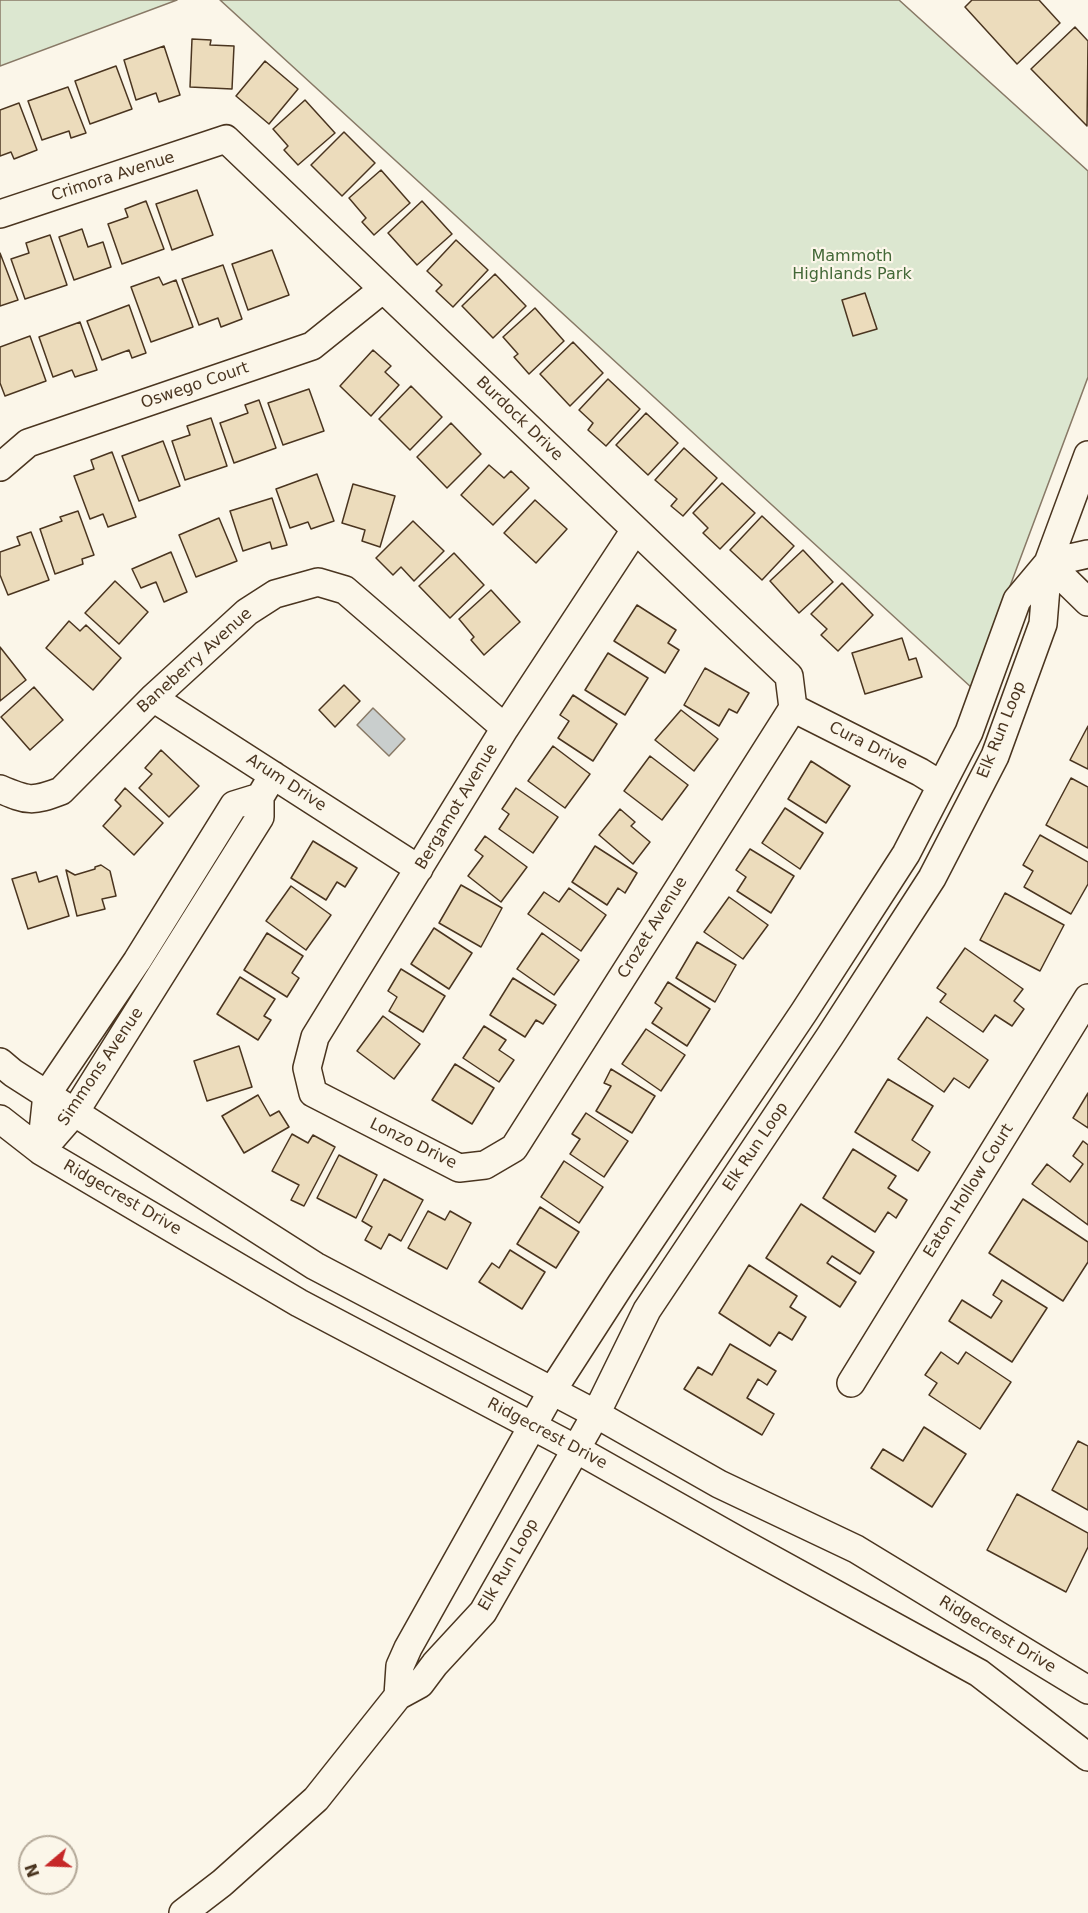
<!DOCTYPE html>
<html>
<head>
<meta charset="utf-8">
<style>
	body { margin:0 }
	#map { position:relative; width:1088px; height:1913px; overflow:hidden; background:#fbf6e9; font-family:"DejaVu Sans",sans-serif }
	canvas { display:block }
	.north { position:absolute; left:18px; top:1835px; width:60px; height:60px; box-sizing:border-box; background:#fbf6e9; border:2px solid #b4a999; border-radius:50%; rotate:251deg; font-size:16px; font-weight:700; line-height:24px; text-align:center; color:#4a3520 }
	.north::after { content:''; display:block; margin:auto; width:21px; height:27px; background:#c62828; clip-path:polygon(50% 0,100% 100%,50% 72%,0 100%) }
</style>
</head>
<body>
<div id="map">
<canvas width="1088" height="1913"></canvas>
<div class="north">N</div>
</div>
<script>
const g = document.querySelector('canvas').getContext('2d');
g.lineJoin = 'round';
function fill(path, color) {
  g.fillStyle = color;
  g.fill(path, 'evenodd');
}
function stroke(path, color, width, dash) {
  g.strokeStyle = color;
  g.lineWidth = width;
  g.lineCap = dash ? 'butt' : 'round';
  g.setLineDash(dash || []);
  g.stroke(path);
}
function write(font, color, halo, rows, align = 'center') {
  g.font = font + ' "DejaVu Sans",sans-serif';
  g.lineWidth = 4.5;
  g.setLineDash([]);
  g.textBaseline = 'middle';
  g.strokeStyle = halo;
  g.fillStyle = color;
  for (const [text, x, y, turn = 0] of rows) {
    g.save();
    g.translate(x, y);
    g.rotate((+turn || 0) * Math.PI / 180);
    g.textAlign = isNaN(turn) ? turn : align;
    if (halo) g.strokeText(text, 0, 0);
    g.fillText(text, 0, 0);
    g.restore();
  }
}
const green = new Path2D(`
	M0 0H177L0 66Z
	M220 0H899L1088 171V377L972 688Z`);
fill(green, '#dce7d0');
stroke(green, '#887966', 1.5);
const water = new Path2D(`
	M373 708 405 739 389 756 357 725Z`);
fill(water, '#c9cecd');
stroke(water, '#887966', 1.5);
const building = new Path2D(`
	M972 0H1039L1060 23 1017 64 965 7Z
	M1075 27 1088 41 1087 126 1031 69Z
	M192 39 211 40 210 45 234 46 232 89 190 87Z
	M164 46 180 95 159 102 156 93 136 100 124 60Z
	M265 61 298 89 269 124 236 96Z
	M116 66 132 109 90 124 75 81Z
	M68 87 86 133 71 138 69 131 42 140 28 101Z
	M305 100 335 133 298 165 284 150 288 146 273 129Z
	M19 103 37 150 14 159 11 152 0 156V110Z
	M344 132 375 163 342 196 311 165Z
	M381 170 410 203 374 235 362 222 366 218 349 198Z
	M197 190 213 235 172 250 156 204Z
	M146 201 164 249 122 264 108 224 128 217 125 209Z
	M422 201 452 234 417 265 388 233Z
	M82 229 88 247 103 242 111 267 74 280 59 237Z
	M50 235 67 285 25 299 11 259 29 253 26 243Z
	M456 240 488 270 453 307 436 291 442 285 427 271Z
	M272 250 289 295 248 310 232 264Z
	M0 253 18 300 0 306Z
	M223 265 242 319 221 327 218 318 199 325 182 279Z
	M495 274 526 306 493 338 462 306Z
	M159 277 163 285 176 280 193 327 151 342 131 287Z
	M865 293 877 329 853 336 842 300Z
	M129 305 146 353 132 358 129 350 102 360 87 321Z
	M535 308 564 341 529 374 514 357 518 354 503 337Z
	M80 322 97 370 75 377 72 370 53 377 39 337Z
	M30 336 46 381 5 396 0 383V347Z
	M573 342 603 373 570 406 540 374Z
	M373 350 391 366 385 372 399 385 371 416 340 386Z
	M608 379 640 409 606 446 588 430 593 423 579 410Z
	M411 386 442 417 410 450 379 419Z
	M309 389 324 431 283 445 268 403Z
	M259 400 276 448 234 463 220 423 248 413 245 405Z
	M646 413 678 443 648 475 616 445Z
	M211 418 227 466 185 480 172 441 190 435 187 426Z
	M451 423 481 454 447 488 417 457Z
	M163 441 180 486 139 501 122 456Z
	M684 448 717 478 683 516 671 506 677 499 655 480Z
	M112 452 136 517 108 527 103 514 90 519 74 476 94 469 91 460Z
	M489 465 504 478 511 471 529 488 493 525 461 495Z
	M317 474 334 521 311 529 308 522 290 528 276 489Z
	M722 483 755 513 720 549 703 533 708 528 693 513Z
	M353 484 395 496 380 547 362 541 365 530 342 523Z
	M272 498 287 545 272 549 270 542 243 551 230 511Z
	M535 500 567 529 536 563 504 533Z
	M78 511 94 555 82 559 83 564 55 574 40 529 62 521 60 517Z
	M762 516 794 546 762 580 730 550Z
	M219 518 237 561 196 577 179 535Z
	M413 521 444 551 414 581 401 567 393 575 376 558Z
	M31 532 49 580 8 595 0 575V552L20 545 17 537Z
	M803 550 833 582 799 613 770 581Z
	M171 552 187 592 164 602 156 582 141 588 132 569Z
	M454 553 484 585 450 618 419 586Z
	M115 581 148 612 119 644 85 613Z
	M842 583 873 615 838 651 821 635 827 629 811 614Z
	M491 590 520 622 484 655 471 640 474 637 459 619Z
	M637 605 676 630 668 643 679 650 665 673 614 641Z
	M69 621 80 631 86 625 121 658 93 690 46 648Z
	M902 638 909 660 916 658 922 677 865 694 852 653Z
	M0 647 26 680 0 701Z
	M608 653 648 678 625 715 585 690Z
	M705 668 749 693 737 713 729 709 719 726 684 705Z
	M344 685 360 701 335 727 319 710Z
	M34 687 63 720 30 750 1 717Z
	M573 695 617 724 593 761 558 738 569 721 560 715Z
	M681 710 718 739 694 771 655 740Z
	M1088 726V769L1070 760Z
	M553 746 590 774 565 808 528 781Z
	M161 750 199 786 169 817 139 788 152 774 145 768Z
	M650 756 688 785 662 820 624 791Z
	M811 761 850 786 826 823 788 799Z
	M1071 778 1088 787V848L1046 825Z
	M125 788 163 823 134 855 103 826 121 806 115 800Z
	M516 788 558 817 533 853 499 829 509 814 502 809Z
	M785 808 823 833 800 869 762 843Z
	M620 809 635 822 631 826 650 842 633 864 599 835Z
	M1040 835 1088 862V884L1071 914 1024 887 1033 871 1023 865Z
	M485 836 527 867 501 902 468 876 483 856 475 850Z
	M313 841 357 868 345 887 337 882 326 900 291 878Z
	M595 846 637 873 625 893 618 888 607 905 572 882Z
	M750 849 794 876 771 913 737 891 746 877 736 870Z
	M101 865 110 871 116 896 102 899 105 909 77 916 66 870 75 875 95 869V867Z
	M36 872 39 882 57 876 69 916 28 929 12 879Z
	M461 885 502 908 481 947 439 923Z
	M291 886 331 915 306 950 266 921Z
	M569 888 606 915 581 951 528 914 544 892 559 902Z
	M1005 893 1064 925 1040 971 980 940Z
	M729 897 768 925 743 959 704 932Z
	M434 928 472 953 449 989 411 964Z
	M267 933 303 956 292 973 299 978 287 997 244 970Z
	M542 933 579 960 554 995 517 969Z
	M697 942 736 965 715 1002 676 978Z
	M965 948 1023 989 1014 1001 1024 1009 1012 1026 995 1015 983 1032 940 1002 946 994 937 988Z
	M401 969 445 996 423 1032 389 1011 397 997 388 991Z
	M240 977 275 999 264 1016 271 1020 258 1040 217 1014Z
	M513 978 556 1005 543 1024 536 1020 525 1037 490 1015Z
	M668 982 710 1009 687 1046 652 1023 662 1008 655 1003Z
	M383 1016 420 1044 394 1079 357 1051Z
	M927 1017 988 1060 969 1088 954 1078 944 1092 898 1059Z
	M484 1026 506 1040 499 1050 514 1060 499 1082 463 1058Z
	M646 1029 685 1055 661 1091 622 1064Z
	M239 1046 252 1087 207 1101 194 1061Z
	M455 1064 494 1088 472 1124 432 1100Z
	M611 1069 655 1096 632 1133 596 1111 611 1086 604 1083Z
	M888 1079 933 1106 912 1140 930 1152 918 1171 855 1132Z
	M1088 1093V1128L1073 1118Z
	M258 1095 270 1116 279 1111 289 1127 244 1153 222 1116Z
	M586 1113 628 1141 604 1177 570 1154 580 1139 572 1134Z
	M292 1134 308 1143 313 1135 335 1147 304 1206 291 1200 299 1185 272 1171Z
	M1083 1141 1088 1145V1225L1032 1184 1047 1164 1070 1182 1083 1164 1073 1156Z
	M853 1149 896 1176 888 1188 907 1200 896 1218 888 1212 875 1232 823 1198Z
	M339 1155 377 1175 356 1218 317 1198Z
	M564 1161 603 1187 579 1223 541 1197Z
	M384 1179 423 1200 401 1241 389 1234 381 1249 365 1240 372 1227 362 1221Z
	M1023 1199 1088 1242V1262L1063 1301 989 1253Z
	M801 1204 874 1252 860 1274 832 1256 827 1263 856 1282 840 1307 766 1258Z
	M540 1207 579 1232 556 1268 517 1244Z
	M428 1211 445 1220 450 1211 471 1223 447 1269 408 1248Z
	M510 1250 545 1272 522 1309 479 1282 492 1263 499 1268Z
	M749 1265 797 1296 790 1307 806 1317 792 1340 779 1332 770 1346 719 1313Z
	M1002 1280 1047 1308 1012 1362 949 1321 962 1300 991 1318 1002 1301 993 1295Z
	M730 1344 776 1371 767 1385 758 1379 747 1398 774 1414 762 1435 684 1389 698 1367 712 1375Z
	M941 1352 958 1364 966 1352 1011 1382 980 1429 929 1395 937 1383 925 1375Z
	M924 1427 966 1454 932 1507 871 1468 883 1449 903 1461Z
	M1078 1441 1088 1446V1510L1052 1490Z
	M1017 1494 1088 1533V1547L1066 1592 987 1550Z`);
fill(building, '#ecdcbc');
stroke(building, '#4a3520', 1.5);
const minor = new Path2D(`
	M0 214 226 139 789 676 793 708
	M0 467 28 443 312 346 383 289
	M635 530 505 728 315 1037 307 1068 313 1093 459 1168 485 1165 514 1148 793 708
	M1048 563 1088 602
	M1048 563 1088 554
	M153 698 419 869
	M793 708 920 772 941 785
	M0 789C28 801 32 802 61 791L153 698 247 612 275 594 318 582 345 590 505 728
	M260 797 234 805 137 961 47 1094 41 1151 75 1112 260 817V797L273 775
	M0 1062 13 1073 315 1266 596 1414 719 1484 856 1549 1088 1690
	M0 1119 41 1151 299 1303 576 1449 739 1541 979 1673 1088 1757
	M851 1383 1088 998
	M398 1696 400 1666 408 1648 552 1391 621 1284 804 1012 906 854 969 732 1017 600 1048 563
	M183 1913 222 1883 316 1799 398 1696 420 1684 435 1664 483 1612 596 1414 647 1310 830 1036 932 878 995 756 1043 624 1048 563 1088 455`);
stroke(minor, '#4a3520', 30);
stroke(minor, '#fbf6e9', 27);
write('16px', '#4a3520', '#fbf6e9', [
	["Crimora Avenue",113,177,-18],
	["Oswego Court",195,386,-19],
	["Burdock Drive",519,419,44],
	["Baneberry Avenue",195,661,-42],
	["Elk Run Loop",1002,730,-68],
	["Cura Drive",868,746,27],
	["Arum Drive",286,783,33],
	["Bergamot Avenue",457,807,-59],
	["Crozet Avenue",653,928,-58],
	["Simmons Avenue",101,1067,-56],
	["Lonzo Drive",413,1144,26],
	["Elk Run Loop",756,1147,-56],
	["Eaton Hollow Court",969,1191,-58],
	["Ridgecrest Drive",122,1198,30],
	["Ridgecrest Drive",547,1434,28],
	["Elk Run Loop",509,1565,-60],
	["Ridgecrest Drive",997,1635,31]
]);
write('16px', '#436837', '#fbf6e9', [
	["Mammoth",852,257],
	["Highlands Park",852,275]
]);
</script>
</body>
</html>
